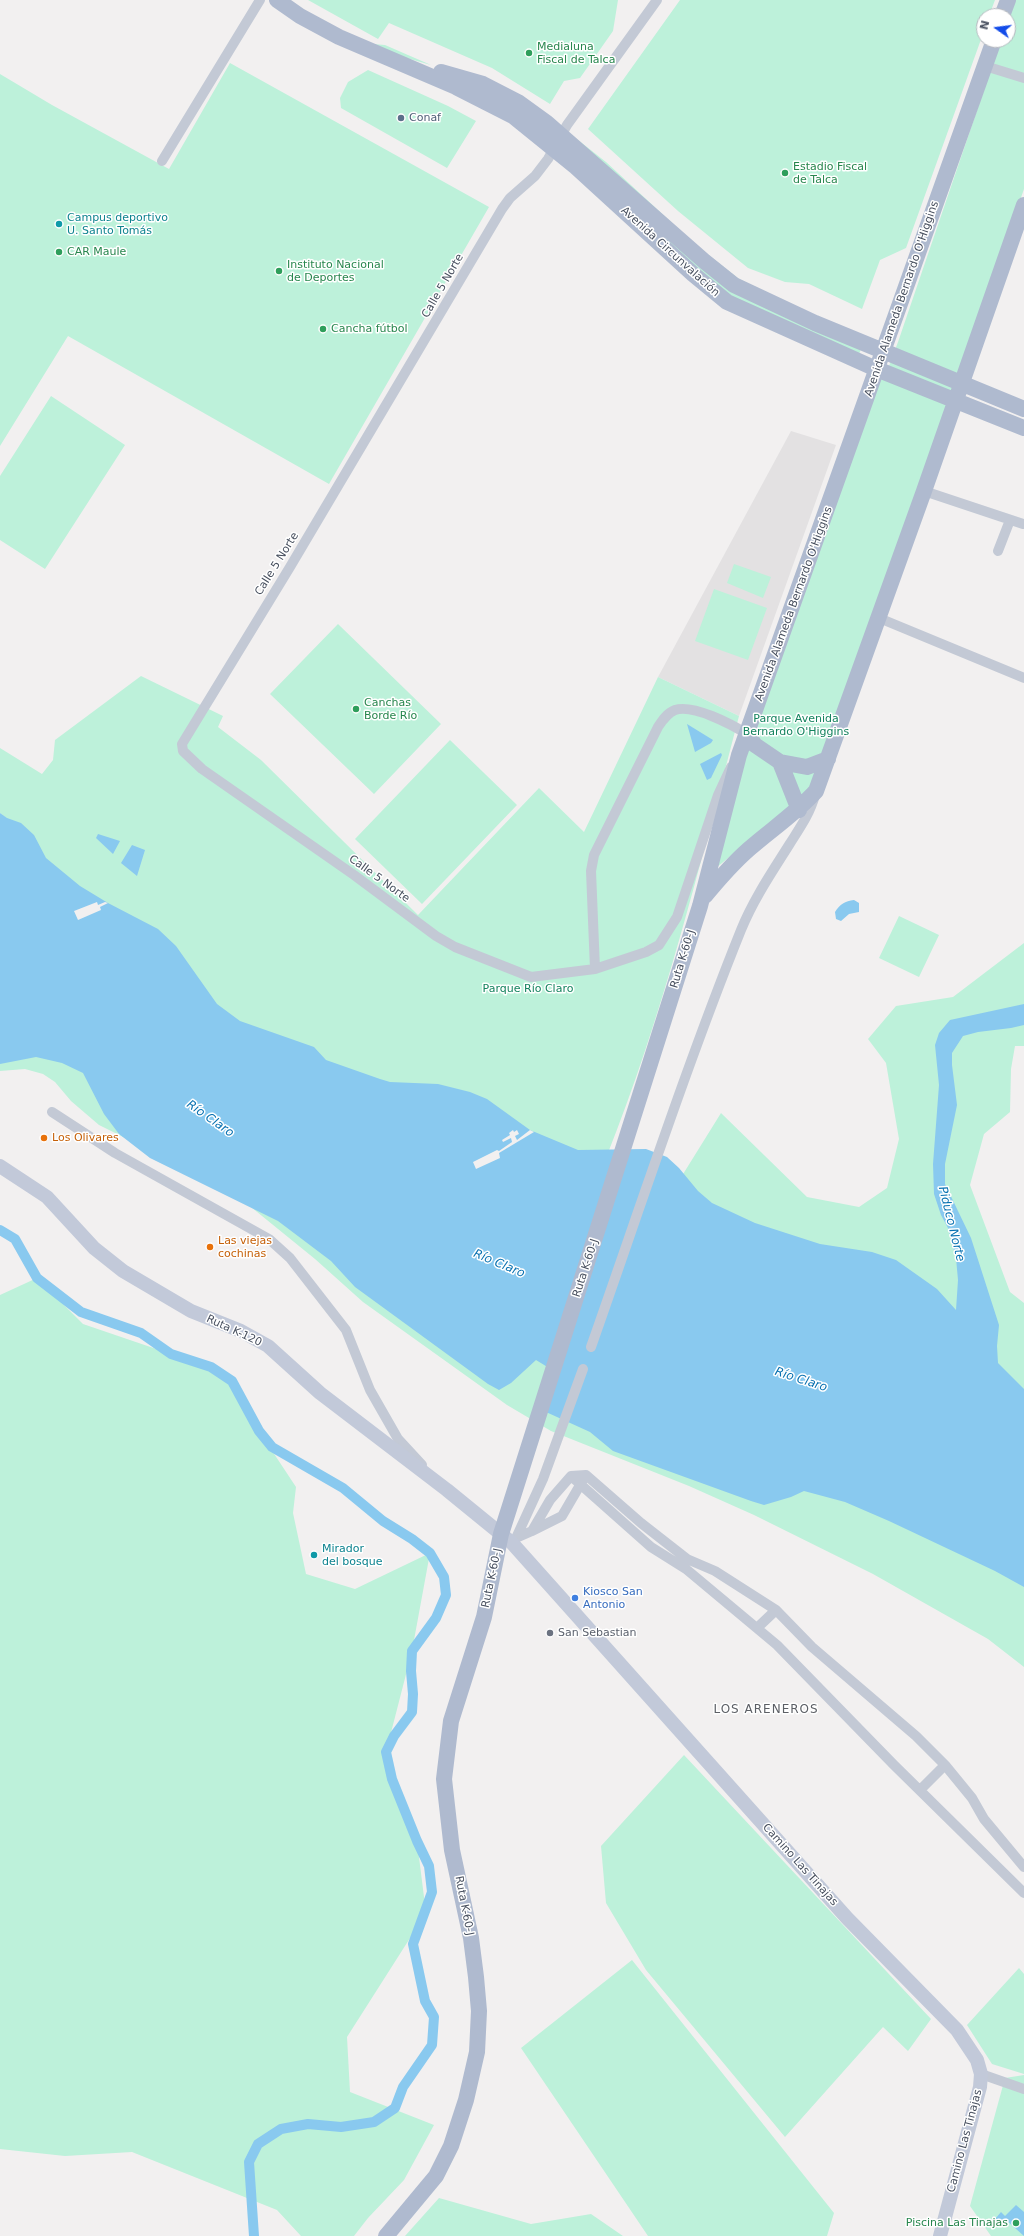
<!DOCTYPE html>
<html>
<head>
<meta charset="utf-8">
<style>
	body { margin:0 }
	#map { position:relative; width:1024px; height:2236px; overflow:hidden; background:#f2f0f0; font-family:"DejaVu Sans",sans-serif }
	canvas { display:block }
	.north { position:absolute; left:976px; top:8px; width:40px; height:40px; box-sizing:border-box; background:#fff; border:1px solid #b5b9bf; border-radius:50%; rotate:284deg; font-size:11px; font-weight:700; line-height:16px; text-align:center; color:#474f5e }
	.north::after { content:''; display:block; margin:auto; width:14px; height:18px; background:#134ce9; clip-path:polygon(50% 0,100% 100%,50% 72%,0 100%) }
</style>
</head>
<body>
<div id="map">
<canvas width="1024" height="2236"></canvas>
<div class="north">N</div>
</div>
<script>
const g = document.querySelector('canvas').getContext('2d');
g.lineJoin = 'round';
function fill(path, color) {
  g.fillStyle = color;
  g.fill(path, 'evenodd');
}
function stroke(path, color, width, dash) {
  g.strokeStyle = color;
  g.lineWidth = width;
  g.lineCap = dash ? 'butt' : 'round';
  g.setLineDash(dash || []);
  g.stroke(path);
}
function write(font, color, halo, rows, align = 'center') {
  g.font = font + ' "DejaVu Sans",sans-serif';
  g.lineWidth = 3;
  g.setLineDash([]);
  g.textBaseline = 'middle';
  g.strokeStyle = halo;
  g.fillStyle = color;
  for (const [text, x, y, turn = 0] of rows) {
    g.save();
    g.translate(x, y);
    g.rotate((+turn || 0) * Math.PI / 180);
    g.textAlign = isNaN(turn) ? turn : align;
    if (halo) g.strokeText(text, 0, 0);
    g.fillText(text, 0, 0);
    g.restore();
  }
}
fill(new Path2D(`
	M791 431 836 445 739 716 658 677Z`), '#e3e1e2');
fill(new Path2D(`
	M308 0H618L613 31 580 78 564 81 550 104 492 68 389 23 378 39Z
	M680 0H995L989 16H984V31L906 248 880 260 862 309 809 284 785 282 748 268 678 211 588 129Z
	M1015 0H1024V189L949 404 810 790 716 868 745 756 878 381 885 377 898 342 1001 40H1008V20Z
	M373 44 385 45 431 65 382 51Z
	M230 63 489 207 329 484 68 336 0 446V74L52 105 169 169Z
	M368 70 448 106 476 121 447 168 341 108 340 98 348 82Z
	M573 136 606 162 697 246 739 279 862 338 729 276Z
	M569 152 740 296 861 349 859 354 729 297Z
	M51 396 125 445 45 569 0 540V476Z
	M734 564 771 577 763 598 727 583Z
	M714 589 767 608 748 660 695 641Z
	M338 624 441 724 374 794 270 694Z
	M141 676 223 716 218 727 261 760 418 915 539 788 584 832 658 677 739 716C700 865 663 1016 606 1158L680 1179 721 1113 807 1197 859 1207 887 1188 899 1139 886 1063 868 1039 896 1006 953 997 1024 943V1046H1015L1011 1069 1010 1112 984 1134 970 1185 1010 1292 1024 1303V1667L988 1639 873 1574 754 1515 689 1486 551 1431 507 1405 363 1302 315 1259 230 1190 99 1125 71 1101 55 1082 43 1074 25 1069 0 1071V819L12 823 0 813V748L42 774 53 760 55 740Z
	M450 740 517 805 422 904 355 839Z
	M899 916 939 935 919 977 879 958Z
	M37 1278 83 1324 171 1354 232 1381 259 1431 296 1487 293 1513 306 1574 355 1589 430 1553 412 1651 386 1752 417 1841 426 1913 347 2037 350 2092 434 2125 404 2180 368 2218 354 2236H301L277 2210 132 2152 65 2156 0 2149V1295Z
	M684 1755 931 2019 908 2051 883 2027 785 2137 646 1970 606 1903 601 1846Z
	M632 1960 834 2213 827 2236H648L521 2048Z
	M1019 1968 1024 1974V2074L992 2064 967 2025Z
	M1024 2075V2236H991L970 2206 1005 2078Z
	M439 2198 531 2224 591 2214 623 2236H405Z`), '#bdf1da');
fill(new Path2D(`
	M687 724 713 740 711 743 695 752Z
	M721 753 722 755 711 778 707 780 700 764Z
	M0 813 7 818 21 823 34 835 46 858 80 886 108 903 158 929 176 946 217 1004 240 1021 314 1047 326 1060 380 1079 390 1082 438 1084 470 1092 487 1099 530 1130 578 1150 646 1149 667 1157 679 1168 698 1191 712 1203 755 1223 820 1244 872 1252 896 1260 937 1289 956 1310 958 1280 956 1258 948 1228 941 1215 934 1194 933 1164 939 1085 935 1045 939 1033 950 1020 1024 1004V1025L1011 1028 978 1032 963 1036 952 1053V1065L957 1105 945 1164V1184L971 1238 999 1325 997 1346 998 1363 1024 1389V1587L995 1571 889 1521 845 1502 804 1491 791 1497 764 1505 751 1501 613 1451 590 1432 546 1412 554 1371 536 1360 511 1383 499 1390 488 1384 355 1287 331 1261 278 1221 150 1158 119 1134 104 1114 83 1073 62 1063 36 1057 0 1064Z
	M98 834 120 841 113 854 96 838Z
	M132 845 145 850 137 876 121 863Z
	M854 900 859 903V912L849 914 841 921 836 919 835 912C840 904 845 901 854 900Z
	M1016 2205 1024 2212V2236L1006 2220 1001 2225 995 2219 1001 2212 1005 2216Z`), '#89c9ef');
fill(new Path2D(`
	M97 902 98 905 105 902 108 903 100 907 101 910 78 920 74 911Z
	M513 1130 514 1132 517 1130 519 1134 515 1136 517 1140 530 1130 534 1132 499 1153 500 1158 476 1169 473 1162 497 1150 499 1151 512 1142 511 1138 503 1142 502 1140 510 1135 509 1133Z`), '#f2f0f0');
stroke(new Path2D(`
	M0 1230 15 1239 37 1278 81 1312 141 1333 171 1354 211 1367 232 1381 259 1431 272 1447 343 1488 383 1521 412 1539 430 1553 444 1577 446 1595 436 1618 412 1651 411 1671 413 1694 412 1712 394 1736 386 1752 392 1779 417 1841 429 1866 432 1892 413 1944 425 2001 434 2017 432 2045 403 2087 395 2108 374 2122 341 2127 308 2124 281 2129 258 2144 249 2162 254 2236`), '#89c9ef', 10);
stroke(new Path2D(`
	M657 0 567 125 548 159 535 176 510 198 502 209 290 567 182 744 183 751 202 769 354 875 436 936 455 947 531 977 595 969 646 952 659 945 677 917 718 795 731 767
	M985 66 1024 78
	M162 161 260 0
	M924 491 1023 524
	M998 551 1010 520
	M879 618 1024 678
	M595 969 591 871 594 855 658 727C662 721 667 713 675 710 693 704 731 724 747 734
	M52 1112 115 1153 269 1239 290 1258 346 1330 370 1390 398 1439 422 1465
	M591 1347C640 1208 686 1067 741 930 753 900 772 872 789 845 799 829 810 814 815 795
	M571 1476 651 1547 686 1569 777 1645 894 1765 1024 1893
	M532 1531 562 1516 583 1480
	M516 1538 532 1531 550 1500 571 1476 586 1475 641 1523 687 1559 715 1571 776 1610 812 1647 916 1736 945 1765 972 1798 984 1819 1024 1867
	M516 1538 543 1479 583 1369
	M757 1628 776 1610
	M920 1790 945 1765
	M981 2074 1024 2089`), '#c3c9d5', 10);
stroke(new Path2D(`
	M0 1166 47 1197 94 1248 123 1271 191 1311 241 1331 268 1346 320 1393 447 1490 512 1543 847 1918 957 2030 977 2060 981 2074 980 2087 940 2236`), '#c2c9d9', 14);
stroke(new Path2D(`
	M277 0 300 16 339 37 456 87 513 116 576 167 693 274 727 302 874 368 1024 428
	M1002 16 1008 0
	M441 72 483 84 518 102 547 123 704 261 734 285 815 323 1024 409
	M747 734 755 745 780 762 799 810
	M780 762 807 767 828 759
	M705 896C719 879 733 863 749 849 772 829 796 813 816 791L924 491 1024 205
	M386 2236 436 2176 451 2146 466 2100 477 2052 479 2011 476 1977 471 1938 452 1850 444 1779 451 1721 484 1617 501 1534 700 906 739 755 994 40`), '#afbacf', 16);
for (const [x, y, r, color] of [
	[529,53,4,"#2e9e5b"],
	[401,118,4,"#5c6f8a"],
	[785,173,4,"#2e9e5b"],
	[59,224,4,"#0f9aa8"],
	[59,252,4,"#2e9e5b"],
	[279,271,4,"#2e9e5b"],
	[323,329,4,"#2e9e5b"],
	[356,709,4,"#2e9e5b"],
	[44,1138,4,"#e8710a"],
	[210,1247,4,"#e8710a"],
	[314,1555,4,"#0f9aa8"],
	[575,1598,4,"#3f7fe0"],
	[550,1633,4,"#6b7280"],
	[1016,2223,4,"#2e9e5b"]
]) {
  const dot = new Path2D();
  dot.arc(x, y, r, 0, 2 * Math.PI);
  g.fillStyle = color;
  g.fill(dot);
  stroke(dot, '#fff', 1.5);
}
write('11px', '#27864d', '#fff', [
	["Medialuna",537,47],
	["Fiscal de Talca",537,60],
	["Estadio Fiscal",793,167],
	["de Talca",793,180],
	["CAR Maule",67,252],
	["Instituto Nacional",287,265],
	["de Deportes",287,278],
	["Cancha fútbol",331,329],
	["Canchas",364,703],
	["Borde Río",364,716],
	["Piscina Las Tinajas",1008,2223,"right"]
], 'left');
write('11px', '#4e5e75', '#fff', [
	["Conaf",409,118]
], 'left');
write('11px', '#0d838f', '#fff', [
	["Campus deportivo",67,218],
	["U. Santo Tomás",67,231],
	["Mirador",322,1549],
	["del bosque",322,1562]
], 'left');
write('11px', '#474f5e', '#fff', [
	["Avenida Circunvalación",670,252,42],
	["Calle 5 Norte",443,286,-60],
	["Avenida Alameda Bernardo O'Higgins",902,299,-71],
	["Calle 5 Norte",277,564,-58],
	["Avenida Alameda Bernardo O'Higgins",794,604,-70],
	["Calle 5 Norte",379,879,36],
	["Ruta K-60-J",683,959,-73],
	["Ruta K-60-J",586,1268,-72],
	["Ruta K-120",234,1331,25],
	["Ruta K-60-J",492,1578,-78],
	["Camino Las Tinajas",800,1865,48],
	["Ruta K-60-J",464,1906,79],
	["Camino Las Tinajas",965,2141,-75]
]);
write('11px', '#14835e', '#fff', [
	["Parque Avenida",796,719],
	["Bernardo O'Higgins",796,732],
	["Parque Río Claro",528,989]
]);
write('11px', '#c56008', '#fff', [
	["Los Olivares",52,1138],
	["Las viejas",218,1241],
	["cochinas",218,1254]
], 'left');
write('11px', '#366cbe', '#fff', [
	["Kiosco San",583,1592],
	["Antonio",583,1605]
], 'left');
write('11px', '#5b616d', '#fff', [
	["San Sebastian",558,1633]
], 'left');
write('italic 12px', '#0771b1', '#fff', [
	["Río Claro",210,1119,35],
	["Piduco Norte",951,1224,76],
	["Río Claro",499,1264,23],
	["Río Claro",801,1380,18]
]);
g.letterSpacing = '1px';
write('12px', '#5c5f65', '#fff', [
	["LOS ARENEROS",766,1710]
]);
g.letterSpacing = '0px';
</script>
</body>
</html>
